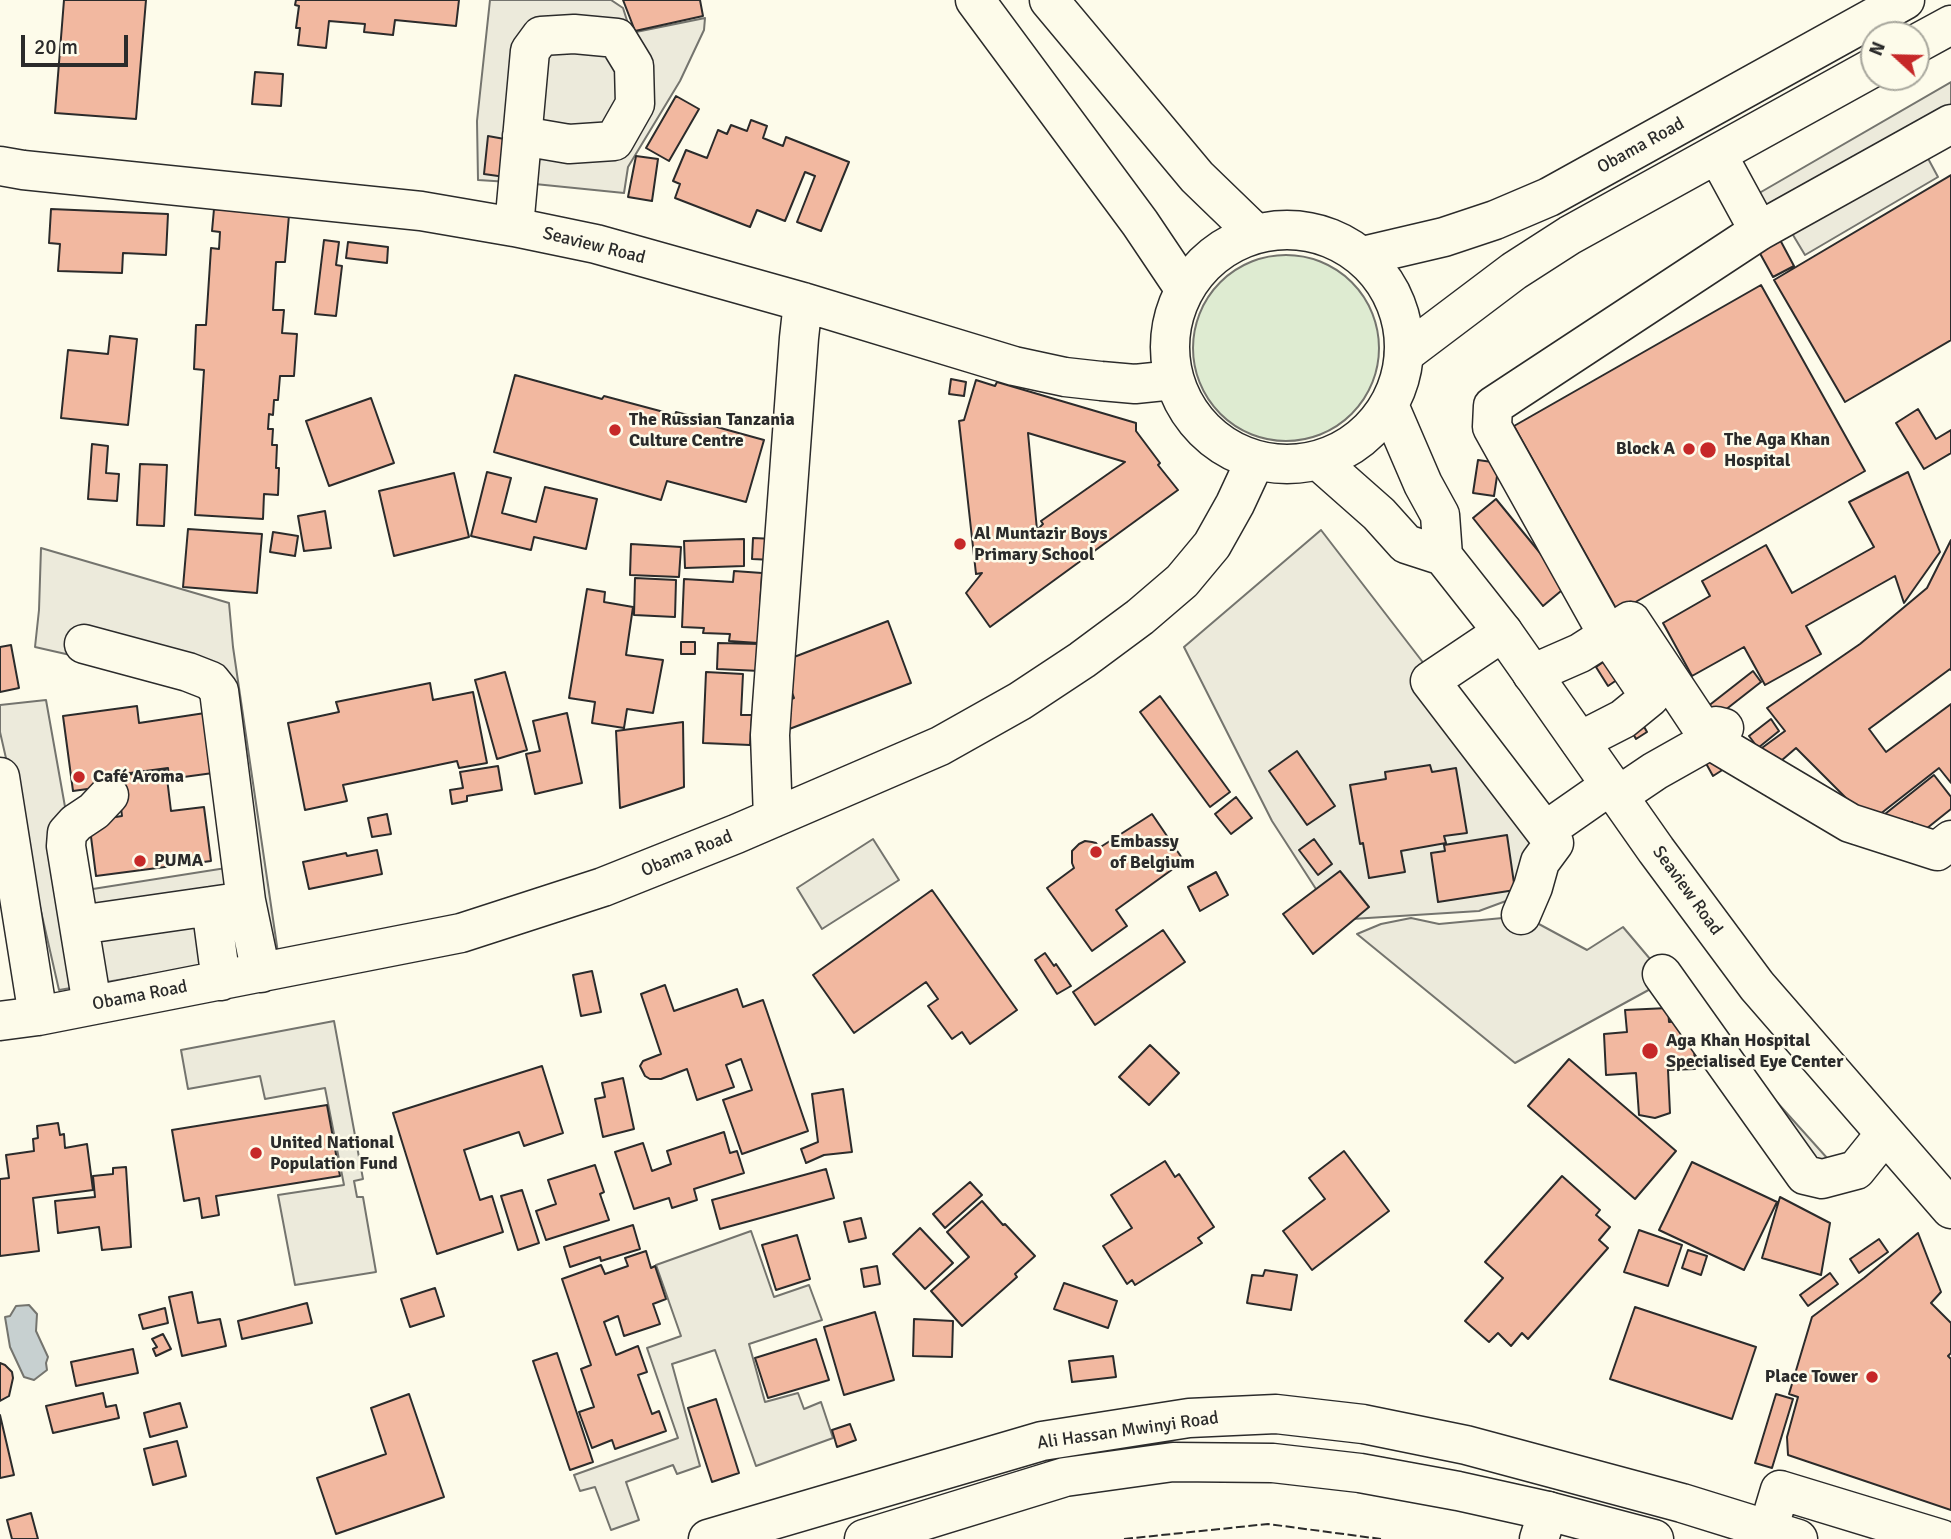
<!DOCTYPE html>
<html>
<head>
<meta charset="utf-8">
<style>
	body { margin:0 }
	#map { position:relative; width:1951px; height:1539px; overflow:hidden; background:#fdfbea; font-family:Signika,sans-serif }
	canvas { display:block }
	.north { position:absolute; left:1860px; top:21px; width:70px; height:70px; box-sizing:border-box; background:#fdfbea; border:2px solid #a9a89e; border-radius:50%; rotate:292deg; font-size:19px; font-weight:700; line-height:28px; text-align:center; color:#2b2b2b }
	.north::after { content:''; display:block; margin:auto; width:24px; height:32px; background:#c62828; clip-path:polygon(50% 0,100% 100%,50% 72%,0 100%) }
	.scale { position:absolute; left:21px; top:35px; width:107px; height:32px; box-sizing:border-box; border:4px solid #2b2b2b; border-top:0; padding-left:9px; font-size:21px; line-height:24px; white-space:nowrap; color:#2b2b2b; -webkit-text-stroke:5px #fdfbea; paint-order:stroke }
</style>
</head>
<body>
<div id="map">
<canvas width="1951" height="1539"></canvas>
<div class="north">N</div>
<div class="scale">20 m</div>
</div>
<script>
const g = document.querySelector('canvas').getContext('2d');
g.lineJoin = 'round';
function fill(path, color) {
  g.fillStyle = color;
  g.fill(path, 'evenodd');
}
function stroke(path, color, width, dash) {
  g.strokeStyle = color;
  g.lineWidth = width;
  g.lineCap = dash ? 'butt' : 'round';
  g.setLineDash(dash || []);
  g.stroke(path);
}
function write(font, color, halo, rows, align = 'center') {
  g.font = font + ' Signika,sans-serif';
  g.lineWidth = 5;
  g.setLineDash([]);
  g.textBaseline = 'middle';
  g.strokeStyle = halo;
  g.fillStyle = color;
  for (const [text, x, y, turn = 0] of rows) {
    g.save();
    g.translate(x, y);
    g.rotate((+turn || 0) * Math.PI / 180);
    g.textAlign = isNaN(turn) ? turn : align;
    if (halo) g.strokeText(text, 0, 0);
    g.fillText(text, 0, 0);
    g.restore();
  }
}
const green = new Path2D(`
	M1193 348a93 93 0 1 1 186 0a93 93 0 1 1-186 0Z`);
fill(green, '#deebd1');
stroke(green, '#74746e', 2);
const parking = new Path2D(`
	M490 0H611L623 8 631 33 705 18 704 30 680 81 628 167 624 193 525 183 478 180 477 121Z
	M1951 82V126L1924 151 1938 177 1805 255 1790 230 1742 203Z
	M1321 530 1569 852 1533 891 1479 911 1336 920 1272 821 1184 647Z
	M41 548 229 603 233 647 278 953 59 990 0 732V705L46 700 80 891 226 868 211 687 35 647 39 610Z
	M873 839 899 880 822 929 797 888Z
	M1524 916 1587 950 1623 927 1678 992 1854 1188 1772 1154 1665 981 1515 1063 1357 934 1381 924 1411 918 1439 924Z
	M334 1021 363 1179 354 1181 357 1197H363L376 1272 295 1285 278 1195 344 1185 325 1088 265 1099 260 1076 188 1089 181 1050Z
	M751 1231 774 1297 809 1285 822 1320 749 1344 765 1402 798 1393 804 1409 821 1402 833 1438 756 1466 715 1350 672 1364 700 1466 677 1474 673 1465 626 1482 639 1520 611 1530 595 1487 580 1491 574 1475 678 1438 647 1348 681 1336 656 1265Z`);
fill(parking, '#eceadb');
stroke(parking, '#74746e', 2);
const water = new Path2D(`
	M29 1305 37 1314 36 1331 48 1357 46 1363 47 1370 34 1380 24 1377 10 1347 5 1317 10 1316 16 1306Z`);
fill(water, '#c7d0d0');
stroke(water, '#74746e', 2);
const building = new Path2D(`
	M64 0H146L136 119 55 113Z
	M296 0H459L456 26 395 20 393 35 364 32 365 24 329 21 326 48 298 45 300 28H296L299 6 295 5Z
	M623 0H700L703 16 635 31Z
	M255 72 283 74 281 106 252 104Z
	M676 96 699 109 669 161 646 148Z
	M751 120 767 126 763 138 783 146 786 137 849 162 821 231 797 222 815 176 805 172 785 221 757 210 750 227 675 198 680 184 673 181 686 150 707 158 718 130 727 134 731 125 747 131Z
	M488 136 510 140 505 177 484 174Z
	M636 156 658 159 652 201 628 197Z
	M1951 175V340L1845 402 1774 280Z
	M51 209 168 214 166 255 123 253 122 273 58 271 60 244 49 243Z
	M214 209 289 215 285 262H276L273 310H284L282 333 297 334 294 376H280L278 400H274L273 415 269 414 268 429H273L272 445H277L276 468H279L278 495 264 494 263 519 195 515 204 370 194 369 196 325H206L211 248 219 249 220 232 212 231Z
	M1778 236 1794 266 1773 277 1757 248Z
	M324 240 339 242 336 265 342 266 336 316 315 314Z
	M348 242 388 247 387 263 346 258Z
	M1761 285 1865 471 1618 612 1514 426Z
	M110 336 137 339 128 425 61 418 68 350 108 354Z
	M515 375 602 399 604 396 675 415 676 412 695 417V421L764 440 746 502 667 481 661 500 494 452Z
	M951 379 966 382 964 396 949 394Z
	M976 380 995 386 997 382 1136 423V431L1160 463 1158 465 1178 490 990 627 966 593 982 573 976 574 959 421 964 420ZM1028 433 1125 462 1041 521 1043 524 1037 530Z
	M371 398 394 463 329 486 306 421Z
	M1918 409 1936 439 1951 430V453L1924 469 1896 423Z
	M92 444 108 446 106 473 119 474 117 501 88 499Z
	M1478 460 1499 463 1494 496 1473 493Z
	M140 464 167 465 164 526 137 525Z
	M487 472 511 478 502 513 536 522 545 487 597 499 586 549 534 537 531 550 471 536Z
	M1908 472 1940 552 1904 603 1895 576 1806 626 1821 654 1765 685 1744 647 1692 676 1663 623 1710 596 1702 581 1766 545 1792 593 1874 547 1849 502Z
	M454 473 469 537 394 556 379 491Z
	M1496 499 1567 586 1543 606 1473 518Z
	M325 511 331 548 304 551 298 516Z
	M188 529 262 534 257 593 183 587Z
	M273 532 298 536 295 556 270 552Z
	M753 538 775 539 773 560 752 559Z
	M744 539V566L685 568 684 541Z
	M1951 540V670L1950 669 1869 729 1886 752 1951 704V783L1939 768 1870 822 1796 748 1767 773 1755 753 1785 731 1767 708 1860 644 1927 588Z
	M631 544 681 547 679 577 630 575Z
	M734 571 762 573 758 643 729 641 730 634 703 633 704 628 682 627 684 579 733 582Z
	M635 578 676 580 675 617 634 615Z
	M587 589 605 592 604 602 633 607 626 655 663 660 653 713 627 709 624 728 592 723 595 702 569 698Z
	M888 621 911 683 784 731 775 706 794 698 781 662Z
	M681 642H695V654H681Z
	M718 643 760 644V671L717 669Z
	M11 645 19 688 0 692V647Z
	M1618 652 1630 671 1608 686 1596 667Z
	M1753 671 1761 682 1715 718 1707 707Z
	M505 672 527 750 497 759 475 680Z
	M706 672 743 674 741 715H752L750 745 703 743Z
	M430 683 433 700 473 692 487 763 459 768 457 761 343 785 347 801 305 810 288 723 339 712 336 702Z
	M1160 696 1230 792 1210 807 1140 712Z
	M137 706 139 723 205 713 213 773 169 779 168 768 115 775 116 785 73 791 63 716Z
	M567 713 582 783 535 794 526 754 540 751 533 721Z
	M1637 714 1647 732 1636 739 1626 721Z
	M1771 719 1779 731 1758 748 1749 736Z
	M683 722 684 787 620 808 616 731Z
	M1297 751 1335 806 1307 825 1269 771Z
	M1703 758 1724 769 1713 776Z
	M1430 765 1432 772 1456 768 1467 833 1444 836 1446 843 1401 851 1405 872 1369 878 1363 843 1360 844 1350 785 1386 779 1385 772Z
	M498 766 502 790 467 796V801L452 804 450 790 463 788 460 772Z
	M166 770 171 811 204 807 211 861 96 876 89 821 122 816 117 776Z
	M1934 775 1951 797V809L1921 833 1912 822 1899 832 1885 814Z
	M1236 797 1252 818 1231 834 1215 814Z
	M387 814 391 834 372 837 368 818Z
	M1152 814 1184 861 1116 910 1127 926 1092 951 1047 888 1074 868 1072 863V851L1079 844 1085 841 1092 842 1096 843 1099 848Z
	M1507 835 1515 890 1438 902 1431 853 1445 851 1444 845Z
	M1314 839 1332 864 1318 875 1299 850Z
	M377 850 382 874 309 889 303 862 346 853 347 856Z
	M1340 871 1369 907 1313 954 1283 914Z
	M1216 872 1228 895 1200 911 1188 887Z
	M932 890 1017 1010 970 1044 962 1032 952 1039 928 1006 938 999 926 982 854 1033 813 975Z
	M1163 930 1185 962 1095 1025 1073 992Z
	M1045 953 1054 966 1056 964 1071 986 1057 994 1035 960Z
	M592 971 601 1012 581 1016 573 975Z
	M665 985 674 1011 737 989 743 1007 763 1000 808 1131 742 1154 723 1100 752 1090 741 1059 726 1065 734 1087 697 1100 687 1069 661 1079H650L645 1076 640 1066 643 1061 661 1054 641 994Z
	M1668 1008 1669 1022 1693 1020 1695 1069 1668 1070 1670 1113 1655 1118 1639 1115 1636 1073 1606 1075 1604 1034 1627 1032 1625 1010Z
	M1150 1045 1179 1073 1149 1105 1119 1077Z
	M1569 1059 1676 1151 1635 1199 1528 1106Z
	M542 1066 563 1133 524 1146 519 1132 464 1150 480 1200 492 1196 503 1232 437 1254 393 1113Z
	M623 1078 634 1129 603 1137 595 1099 605 1097 602 1083Z
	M843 1089 852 1152 824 1155 806 1163 801 1149 818 1142 812 1094Z
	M327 1105 340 1176 216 1196 219 1215 202 1218 199 1198 184 1201 172 1130Z
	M58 1123 60 1135 64 1134 65 1148 87 1144 93 1190 33 1198 39 1251 0 1256V1179L9 1178 6 1155 34 1151 33 1139 38 1138 37 1126Z
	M724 1132 730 1153 737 1151 744 1173 694 1189 697 1200 672 1208 669 1198 634 1209 615 1152 643 1143 652 1171 671 1164 667 1151Z
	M1344 1151 1389 1211 1312 1270 1283 1231 1325 1199 1309 1178Z
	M1165 1161 1175 1177 1179 1174 1214 1227 1198 1238 1202 1243 1135 1285 1132 1280 1127 1284 1103 1246 1132 1228 1111 1195Z
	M1692 1162 1777 1202 1744 1270 1659 1230Z
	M595 1165 604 1192 600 1194 609 1220 546 1240 536 1211 556 1204 548 1180Z
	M126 1167 131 1247 102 1250 99 1227 58 1233 55 1201 95 1197 93 1176 113 1174V1168Z
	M826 1169 834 1198 720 1229 712 1200Z
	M1562 1176 1600 1210 1596 1215 1610 1227 1599 1240 1608 1248 1528 1339 1522 1333 1511 1346 1498 1333 1489 1342 1465 1321 1503 1278 1485 1262Z
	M970 1182 982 1195 945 1228 933 1214Z
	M522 1190 539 1243 518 1250 501 1196Z
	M1780 1197 1830 1223 1821 1275 1762 1258Z
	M982 1201 1003 1225 1005 1224 1035 1256 1015 1274 1017 1277 962 1326 931 1291 969 1257 947 1232Z
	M861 1218 866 1238 849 1242 844 1222Z
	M633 1225 640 1249 601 1261 600 1257 570 1267 564 1247Z
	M920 1228 953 1263 925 1289 893 1254Z
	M1639 1230 1682 1245 1668 1286 1624 1272Z
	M1918 1233 1941 1292 1931 1303 1951 1323V1353L1948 1356 1951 1359V1510L1788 1455 1787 1437 1798 1397 1789 1394 1812 1317 1864 1278Z
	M797 1235 810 1279 776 1290 762 1245Z
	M1879 1239 1888 1252 1859 1273 1850 1259Z
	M1688 1250 1707 1256 1701 1275 1682 1268Z
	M646 1251 651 1268 655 1266 666 1299 653 1304 660 1324 624 1336 618 1316 604 1322 616 1355 638 1346 647 1372 638 1375 652 1414 659 1411 666 1431 615 1449 612 1440 592 1448 579 1412 594 1407 581 1369 591 1365 562 1279 601 1265 605 1274 628 1266 625 1258Z
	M877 1266 880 1284 864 1287 861 1269Z
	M1265 1270 1297 1275 1291 1310 1247 1303 1252 1275 1263 1276Z
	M1830 1273 1838 1284 1808 1306 1800 1295Z
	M1064 1283 1117 1301 1108 1328 1054 1309Z
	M435 1288 444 1316 410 1327 401 1299Z
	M192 1292 198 1323 220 1319 226 1346 182 1356 169 1297Z
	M307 1303 312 1323 242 1339 238 1321Z
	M1635 1307 1756 1347 1732 1419 1610 1379Z
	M165 1308 168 1323 143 1329 139 1315Z
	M875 1312 894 1380 844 1395 824 1327Z
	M914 1319 953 1321 952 1357 913 1356Z
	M163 1334 171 1349 156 1356 153 1349 157 1347 152 1339Z
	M816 1339 829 1380 768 1398 755 1358Z
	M133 1349 138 1373 76 1386 71 1362Z
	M557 1353 593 1462 570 1470 533 1361Z
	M1113 1356 1116 1377 1072 1382 1069 1361Z
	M0 1363 5 1365 12 1372 13 1378 9 1396 0 1401Z
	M103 1393 106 1407 116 1405 119 1418 53 1433 46 1406Z
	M409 1394 444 1497 336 1534 317 1478 386 1454 371 1408Z
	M1776 1394 1793 1399 1772 1468 1755 1463Z
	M716 1399 739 1473 712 1482 688 1408Z
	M180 1403 187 1427 150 1437 144 1413Z
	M0 1415 14 1475 0 1478Z
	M850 1424 856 1440 837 1447 832 1430Z
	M177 1441 186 1476 153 1485 144 1449Z
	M31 1513 38 1539H12L7 1520Z`);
fill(building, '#f2b8a0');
stroke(building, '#2b2b2b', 2);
const minor = new Path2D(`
	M1916 44 1951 25
	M1717 154 1759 231
	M0 166 23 170 421 211 514 227 596 244 803 302 1014 366 1065 377 1101 381 1135 384 1174 380
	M514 227 530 51 541 36 574 34 617 38 634 66 635 104 614 141 569 144 522 136
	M1363 256 1444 237 1495 220 1549 197 1905 0
	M1404 354 1514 271 1570 235 1874 67
	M1631 621 1710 740 1850 823 1937 851 1951 840
	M1503 632 1430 681 1554 843 1540 862 1533 887 1521 915
	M84 644 188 672 211 681 219 691 246 901 261 973
	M1532 674 1580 653 1630 621
	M1650 697 1608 635 1492 427 1493 406 1759 231 1951 124
	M1580 741 1623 719 1650 697 1667 677
	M0 777 38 1016
	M1618 796 1655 771 1710 740 1724 728 1716 726
	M773 818 770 735 772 705 799 338 803 302
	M1545 831 1611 785
	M211 906 221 981
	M79 925 246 901
	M1662 974 1805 1175 1822 1179 1856 1170 1885 1134
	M92 1005 66 846 67 833 76 823 94 811 109 795
	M0 1021 38 1016 461 933 603 887 736 834 940 746 1020 701 1082 660 1140 617 1182 581 1212 545 1235 504 1255 461
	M1768 1530 1780 1490 1941 1539
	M1539 1539 1548 1511`);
const major = new Path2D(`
	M975 0 1140 223 1185 290
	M1049 0 1197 177 1256 234
	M1170 347a117 117 0 1 1 234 0a117 117 0 1 1-234 0Z
	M1389 405 1423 484 1440 515 1443 556
	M1319 461 1379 514 1406 544 1443 556 1503 632 1656 850 1757 986 1951 1209`);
const highway = new Path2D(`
	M708 1539 1042 1441 1189 1418 1276 1414 1363 1424 1466 1445 1682 1503 1798 1539
	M864 1539 1065 1477 1173 1462 1273 1463 1360 1473 1458 1491 1548 1511 1654 1539`);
stroke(minor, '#2b2b2b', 41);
stroke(major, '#2b2b2b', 41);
stroke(highway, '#2b2b2b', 41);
stroke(minor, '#fdfbea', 38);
stroke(major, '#fdfbea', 38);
stroke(highway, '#fdfbea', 38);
stroke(new Path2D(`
	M1124 1539 1268 1524 1381 1539`), '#2b2b2b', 2, [9, 3.5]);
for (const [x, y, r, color] of [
	[615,430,7,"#c62828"],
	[1689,449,7,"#c62828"],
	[1708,450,9,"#c62828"],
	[960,544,7,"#c62828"],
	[79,777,7,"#c62828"],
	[1096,852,7,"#c62828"],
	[140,861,7,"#c62828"],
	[1650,1051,9,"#c62828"],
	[256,1153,7,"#c62828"],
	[1872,1377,7,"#c62828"]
]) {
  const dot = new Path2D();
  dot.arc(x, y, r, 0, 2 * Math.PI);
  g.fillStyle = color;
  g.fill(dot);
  stroke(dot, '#fdfbea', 2.5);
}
write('18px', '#2b2b2b', '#fdfbea', [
	["Obama Road",1641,146,-29],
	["Seaview Road",594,246,14],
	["Obama Road",687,854,-22],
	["Seaview Road",1687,891,54],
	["Obama Road",140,996,-11],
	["Ali Hassan Mwinyi Road",1128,1431,-8]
]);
write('bold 18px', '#2b2b2b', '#fdfbea', [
	["The Russian Tanzania",629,420],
	["Culture Centre",629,441],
	["The Aga Khan",1724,440],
	["Hospital",1724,461],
	["Block A",1675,449,"right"],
	["Al Muntazir Boys",974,534],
	["Primary School",974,555],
	["Café Aroma",93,777],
	["Embassy",1110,842],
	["of Belgium",1110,863],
	["PUMA",154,861],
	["Aga Khan Hospital",1666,1041],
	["Specialised Eye Center",1666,1062],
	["United National",270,1143],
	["Population Fund",270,1164],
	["Place Tower",1858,1377,"right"]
], 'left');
</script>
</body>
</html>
